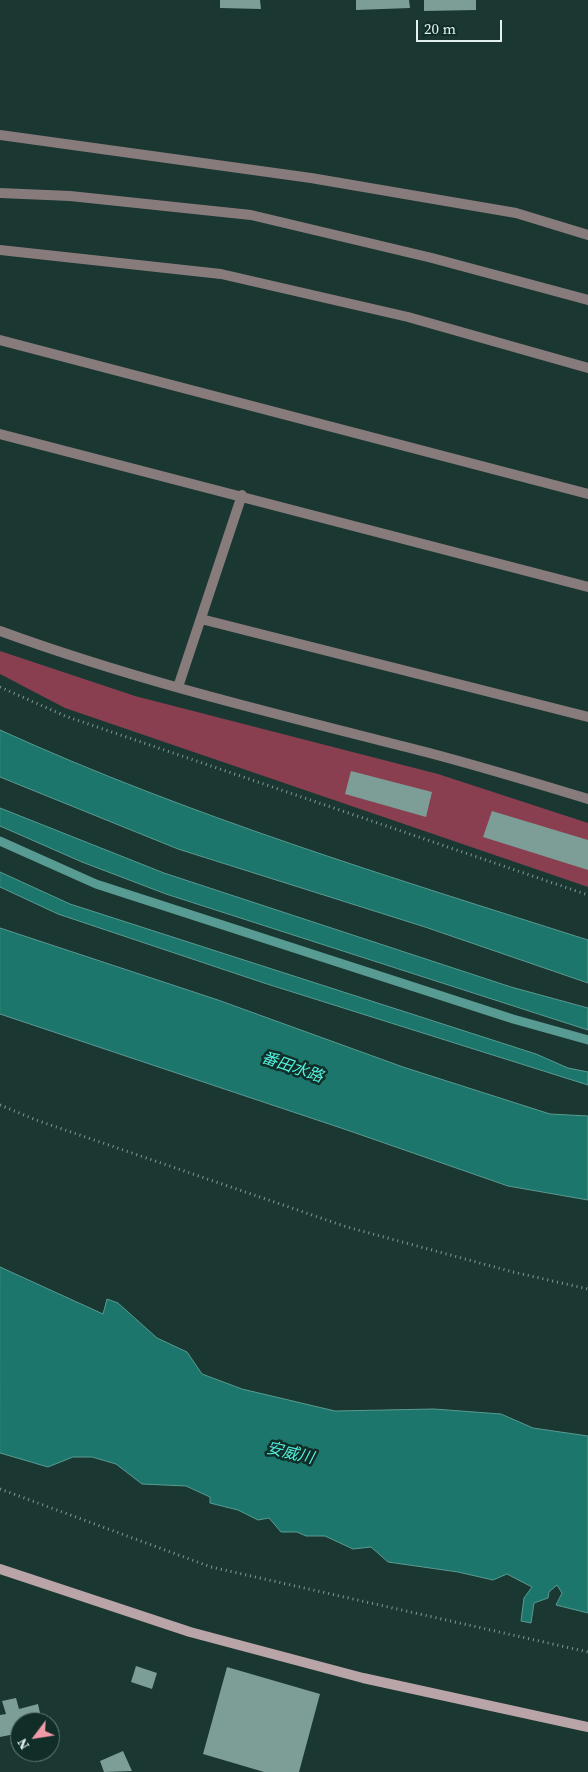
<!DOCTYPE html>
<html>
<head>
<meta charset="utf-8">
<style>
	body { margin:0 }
	#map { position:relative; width:588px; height:1772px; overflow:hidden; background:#1a3732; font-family:"Source Serif 4",serif }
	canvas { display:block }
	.north { position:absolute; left:10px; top:1712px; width:50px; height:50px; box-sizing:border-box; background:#102d28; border:1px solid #647b77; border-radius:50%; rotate:239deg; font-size:14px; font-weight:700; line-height:20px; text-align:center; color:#e1f1ee }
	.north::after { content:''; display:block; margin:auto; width:18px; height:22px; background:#f39aa9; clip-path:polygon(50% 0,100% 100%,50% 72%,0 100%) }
	.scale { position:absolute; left:416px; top:20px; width:86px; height:22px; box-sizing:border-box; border:2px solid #e1f1ee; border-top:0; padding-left:6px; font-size:15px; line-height:18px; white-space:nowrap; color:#e1f1ee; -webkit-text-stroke:4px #102d28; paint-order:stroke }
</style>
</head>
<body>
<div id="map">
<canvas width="588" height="1772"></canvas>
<div class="north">N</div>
<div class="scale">20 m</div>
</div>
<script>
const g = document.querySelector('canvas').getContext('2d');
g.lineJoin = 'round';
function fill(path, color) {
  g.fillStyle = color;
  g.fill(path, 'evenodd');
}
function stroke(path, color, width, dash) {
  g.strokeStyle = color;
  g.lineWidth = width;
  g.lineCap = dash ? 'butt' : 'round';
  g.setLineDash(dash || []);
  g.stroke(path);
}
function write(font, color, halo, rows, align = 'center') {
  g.font = font + ' "Source Serif 4","Noto Sans JP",serif';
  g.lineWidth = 5;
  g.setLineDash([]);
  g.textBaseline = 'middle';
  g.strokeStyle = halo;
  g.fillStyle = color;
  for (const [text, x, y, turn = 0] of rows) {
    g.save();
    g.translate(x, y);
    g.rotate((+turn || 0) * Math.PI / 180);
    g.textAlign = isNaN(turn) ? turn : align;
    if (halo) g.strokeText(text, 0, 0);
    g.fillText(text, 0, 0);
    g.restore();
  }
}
fill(new Path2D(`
	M0 651 135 696 438 774 588 823V887L65 708 0 674Z`), '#893f4f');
const water = new Path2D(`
	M0 730C189 816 390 877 588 940V983L425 927 178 849 0 777Z
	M0 808 164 873 511 987 588 1008V1030L166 894 82 862 0 826Z
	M0 872 70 904 536 1054 568 1068 588 1072V1085L264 983 58 914 0 887Z
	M0 928 218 1000 403 1067 550 1114 588 1116V1200L508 1186 347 1130 0 1014Z
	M0 1267 103 1314 107 1299 118 1303 157 1338 187 1352 202 1374 242 1389 335 1411 434 1409 501 1414 533 1428 588 1436V1613L556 1605 562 1593 557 1585 549 1592 548 1598 534 1603 531 1623 521 1621 524 1598 532 1587 507 1574 493 1580 458 1572 388 1562 371 1547 353 1549 325 1536H306L297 1532H281L269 1518 258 1520 238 1510 210 1503V1497L186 1486 142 1484 116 1464 92 1457H73L48 1467 0 1453Z`);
fill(water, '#1d766b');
stroke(water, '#589b92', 1);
stroke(new Path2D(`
	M0 841 96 884 513 1019 588 1040`), '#589b92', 9);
fill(new Path2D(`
	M220 0H260L261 9 220 8Z
	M356 0H409L410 8 356 10Z
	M424 0H476V10L424 11Z
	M351 771 432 792 426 817 345 794Z
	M492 811 588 840V870L483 837Z
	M136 1666 157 1673 152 1689 131 1682Z
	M227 1667 320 1694 299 1772H264L203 1754Z
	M16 1698 19 1709 38 1704 42 1722H20V1733L0 1737V1715L6 1714 2 1701Z
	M123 1751 132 1771 104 1772 100 1761Z`), '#7d9d97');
stroke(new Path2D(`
	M0 687 65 716 588 895
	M0 1105 36 1120 347 1227 513 1272 588 1289
	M0 1489 211 1567 588 1652`), '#829894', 3, [1, 4]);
stroke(new Path2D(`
	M0 135 311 178 516 213 588 235
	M0 193 70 196 251 215 432 258 588 300
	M0 250 221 274 408 317 588 368
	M0 340 588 494
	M0 434 588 587
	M201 619 588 717
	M0 631C134 680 272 713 410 748 470 763 529 781 588 799
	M178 687 242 495`), '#887b7c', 10);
stroke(new Path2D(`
	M0 1569 190 1632 363 1678 588 1727`), '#b9a4a7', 10);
write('italic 16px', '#51efdb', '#102d28', [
	["番田水路",292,1068,19],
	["安威川",290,1454,13]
]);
</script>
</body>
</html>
